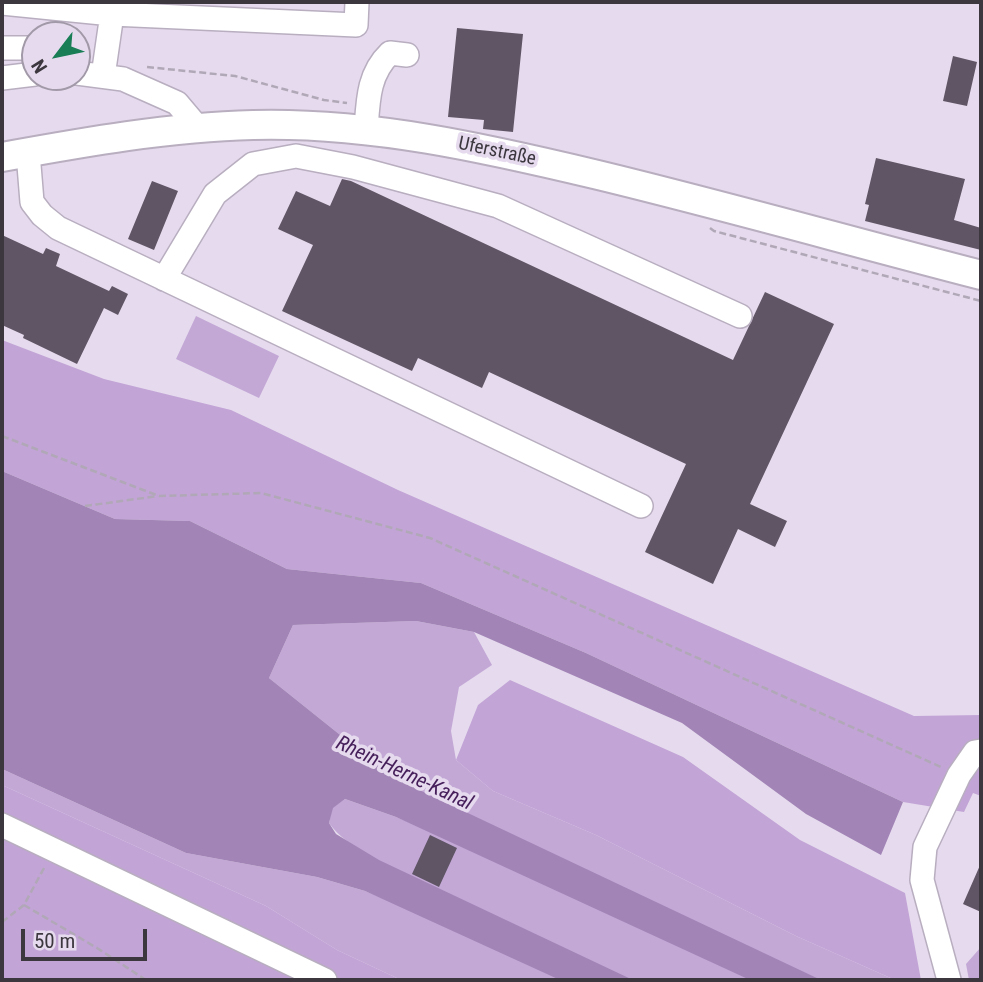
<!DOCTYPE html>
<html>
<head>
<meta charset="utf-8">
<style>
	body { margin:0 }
	#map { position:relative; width:983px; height:982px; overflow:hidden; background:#e6dbee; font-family:"Roboto Condensed",sans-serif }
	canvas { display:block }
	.frame { position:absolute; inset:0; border:4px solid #3c373f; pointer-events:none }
	.north { position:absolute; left:21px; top:21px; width:70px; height:70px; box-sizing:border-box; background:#e6dbee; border:2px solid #a299a8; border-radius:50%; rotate:238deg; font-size:19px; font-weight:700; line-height:28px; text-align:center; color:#3c373f }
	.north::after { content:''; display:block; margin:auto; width:24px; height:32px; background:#197d56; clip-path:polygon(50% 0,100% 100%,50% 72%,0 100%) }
	.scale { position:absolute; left:21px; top:929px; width:126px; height:32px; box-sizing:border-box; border:4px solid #3c373f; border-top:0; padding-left:9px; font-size:21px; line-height:24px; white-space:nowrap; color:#3c373f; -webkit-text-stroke:5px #e6dbee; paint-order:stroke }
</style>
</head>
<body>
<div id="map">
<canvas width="983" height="982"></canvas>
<div class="frame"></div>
<div class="north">N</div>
<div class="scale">50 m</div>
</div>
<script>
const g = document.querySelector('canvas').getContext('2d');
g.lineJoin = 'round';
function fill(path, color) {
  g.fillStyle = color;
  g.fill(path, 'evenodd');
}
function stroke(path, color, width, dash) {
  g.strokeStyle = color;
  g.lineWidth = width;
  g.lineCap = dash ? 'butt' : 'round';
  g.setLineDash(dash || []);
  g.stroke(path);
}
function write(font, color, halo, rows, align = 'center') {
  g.font = font + ' "Roboto Condensed",sans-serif';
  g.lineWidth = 7;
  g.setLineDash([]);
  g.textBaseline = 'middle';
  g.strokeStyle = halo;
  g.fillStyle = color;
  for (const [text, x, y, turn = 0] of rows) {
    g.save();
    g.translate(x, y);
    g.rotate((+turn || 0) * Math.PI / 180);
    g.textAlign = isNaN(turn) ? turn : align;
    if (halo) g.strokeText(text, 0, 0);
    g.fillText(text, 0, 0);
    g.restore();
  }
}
fill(new Path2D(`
	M196 316 279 356 259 398 176 359Z
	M416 621 474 632 492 665 459 687 451 731 456 760 493 791 596 835 796 936 895 980H401L337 950 266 906 2 785V769L186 853 317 877 365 891 411 910 423 883C395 868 347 849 329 823L332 808 345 799 396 817 445 837 415 788 379 766 269 678 293 625Z
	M981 947V980H969L966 964Z`), '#c3a8d6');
fill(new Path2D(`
	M2 340 104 379 231 410 398 490 914 716 981 715V796L973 793 964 812 903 802 586 653 421 583 287 569 190 521 115 519 2 471Z
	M510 680 683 757 800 840 905 893 921 980H895L796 936 596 835 493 791 456 760 478 705Z
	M2 785 266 906 337 950 401 980H2Z`), '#c2a4d6');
fill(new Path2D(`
	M2 471 115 519 190 521 287 569 421 583 586 653 903 802 881 855 806 814 682 723 474 632 416 621 293 625 269 678 379 766 415 788 821 980H750L396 817 345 799 333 808 329 823 336 834 379 860 633 980H560L365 891 317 877 186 853 2 769Z`), '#a285b6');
fill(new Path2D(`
	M457 28 523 34 513 132 483 129 484 120 448 117Z
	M953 56 977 62 967 106 943 101Z
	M876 158 965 179 954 220 981 228V250L865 221 869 205 865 204Z
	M342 179 351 181 733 360 765 292 834 324 750 504 787 521 775 547 738 529 713 584 645 552 686 464 489 372 482 388 418 358 412 371 282 311 313 245 278 229 296 191 330 206Z
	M152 181 178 191 154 250 128 239Z
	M2 235 43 254 46 248 60 254 56 266 109 291 112 286 128 294 118 315 104 308 77 364 23 338 24 335 2 325Z
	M430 835 457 848 439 887 412 874Z
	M981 863V912L963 904Z`), '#5f5565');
const minor = new Path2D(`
	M2 3 112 14 103 76
	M112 14 356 25 357 2
	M2 48H35
	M77 73 123 79 177 103 199 129
	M2 78 35 74
	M366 130C368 101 368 74 390 53L407 55
	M28 153 32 202 42 215 58 228 641 506
	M164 279 215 194 253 164 296 156 353 167 498 206 740 316
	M2 825 325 980
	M949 980 922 880 925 847 959 775 975 752 981 751`);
const major = new Path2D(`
	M2 157C85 142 169 127 253 125 370 122 485 148 598 175 726 206 853 242 981 275`);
stroke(minor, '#b8aec0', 26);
stroke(major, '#b8aec0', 32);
stroke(new Path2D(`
	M147 67 235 76 324 100 347 103
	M710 228 714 231 981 301
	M2 436 159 496 261 493 430 538 941 767
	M85 506 158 496
	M44 868 24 905 97 948 146 980
	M2 922 24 905`), '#b1a8b7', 2.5, [7, 3.5]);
stroke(minor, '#fff', 23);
stroke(major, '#fff', 28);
write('19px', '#3c373f', '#e6dbee', [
	["Uferstraße",497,152,12]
]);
write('italic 21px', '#451e5a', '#e6dbee', [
	["Rhein-Herne-Kanal",404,774,25]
]);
</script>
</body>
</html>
